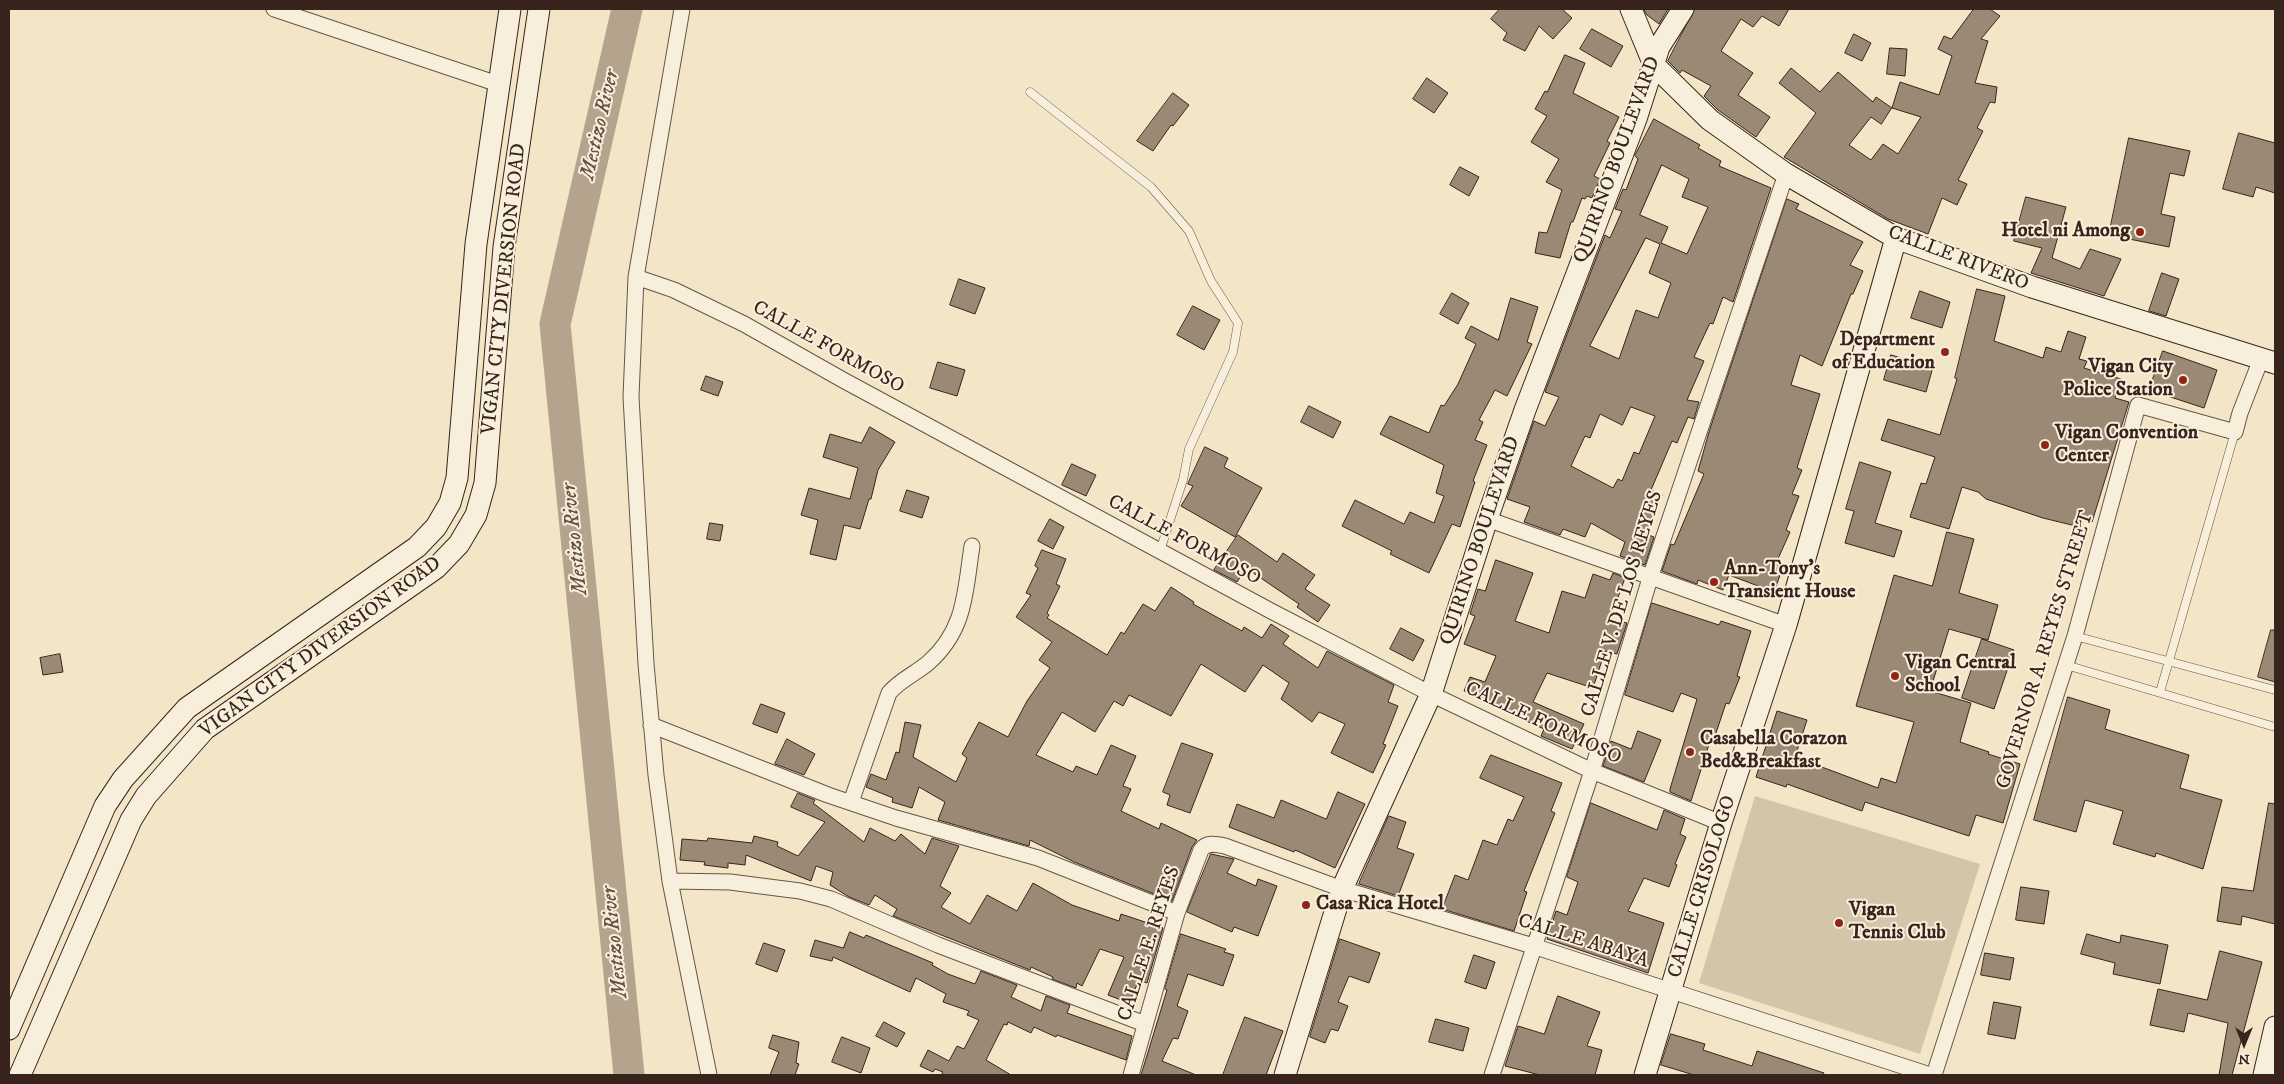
<!DOCTYPE html>
<html>
<head>
<meta charset="utf-8">
<style>
	body { margin:0 }
	#map { position:relative; width:2284px; height:1084px; overflow:hidden; background:#f3e6c7; font-family:"IM FELL DW Pica",serif }
	canvas { display:block }
	.frame { position:absolute; inset:0; border:10px solid #39241d; pointer-events:none }
	.north { position:absolute; left:2219px; top:1019px; width:50px; height:50px; -webkit-text-stroke:4px #f7efdb; paint-order:stroke; rotate:180deg; font-size:14px; font-weight:700; line-height:20px; text-align:center; color:#39241d }
	.north::after { content:''; display:block; margin:auto; width:18px; height:22px; background:#39241d; clip-path:polygon(50% 0,100% 100%,50% 72%,0 100%) }
</style>
</head>
<body>
<div id="map">
<canvas width="2284" height="1084"></canvas>
<div class="frame"></div>
<div class="north">N</div>
</div>
<script>
const g = document.querySelector('canvas').getContext('2d');
g.lineJoin = 'round';
function fill(path, color) {
  g.fillStyle = color;
  g.fill(path, 'evenodd');
}
function stroke(path, color, width, dash) {
  g.strokeStyle = color;
  g.lineWidth = width;
  g.lineCap = dash ? 'butt' : 'round';
  g.setLineDash(dash || []);
  g.stroke(path);
}
function write(font, color, halo, rows, align = 'center') {
  g.font = font + ' "IM FELL DW Pica",serif';
  g.lineWidth = 4;
  g.setLineDash([]);
  g.textBaseline = 'middle';
  g.strokeStyle = halo;
  g.fillStyle = color;
  for (const [text, x, y, turn = 0] of rows) {
    g.save();
    g.translate(x, y);
    g.rotate((+turn || 0) * Math.PI / 180);
    g.textAlign = isNaN(turn) ? turn : align;
    if (halo) g.strokeText(text, 0, 0);
    g.fillText(text, 0, 0);
    g.restore();
  }
}
fill(new Path2D(`
	M1755 796 1980 864 1920 1054 1699 983Z`), '#d3c5aa');
stroke(new Path2D(`
	M627 9 555 324 629 1075`), '#b4a48d', 31);
const building = new Path2D(`
	M1500 9H1562L1572 18 1553 39 1539 26 1525 51 1503 40 1507 33 1491 19Z
	M1644 9H1668L1659 24 1647 15Z
	M1695 9H1789L1779 26 1762 16 1753 27 1741 19 1721 51 1753 73 1738 95 1770 117 1756 137 1718 110 1704 96 1711 86 1682 70 1680 73 1668 61Z
	M1974 9H1990L2000 16 1981 39 1988 41 1975 83 1997 87 1995 103 1990 102 1977 128 1983 131 1958 180 1967 184 1957 205 1942 198 1928 234 1888 219 1784 157 1816 113 1779 83 1791 68 1820 92 1838 72 1873 102 1876 97 1892 108 1900 82 1939 95 1952 56 1938 49 1944 36 1951 39ZM1892 108 1921 117 1898 154 1883 144 1871 160 1849 145 1871 117 1881 124Z
	M1592 29 1623 46 1611 67 1580 49Z
	M1854 34 1871 43 1862 61 1845 53Z
	M1890 48 1907 49 1905 76 1887 74Z
	M1565 55 1585 63 1573 93 1619 117 1607 141 1610 143 1594 176 1600 179 1592 198 1587 196 1585 199 1582 198 1573 222H1571L1560 258 1535 253 1539 232 1547 233 1562 190 1546 182 1559 159 1531 142 1547 116 1535 109 1545 91 1547 92Z
	M1427 78 1448 93 1434 113 1413 99Z
	M1173 93 1189 105 1173 126 1171 125 1153 151 1137 141Z
	M1654 119 1700 145 1698 148 1721 161 1719 166 1771 188 1733 302 1723 297 1713 324 1710 323 1694 357 1704 361 1687 400 1699 402 1694 419 1688 417 1677 443 1672 441 1651 490 1662 495 1646 534 1654 537 1645 565 1620 556 1625 542 1591 523 1585 537 1563 529 1560 535 1524 522 1530 507 1507 499 1534 421 1545 426 1559 397 1545 392 1605 235 1610 238 1622 211 1615 209 1623 189 1626 190 1638 159 1635 156ZM1662 165 1689 179 1682 197 1708 207 1687 254 1661 243 1668 227 1640 215ZM1646 238 1660 244 1649 273 1671 283 1658 318 1636 310 1619 359 1590 346ZM1631 407 1655 416 1639 454 1634 452 1622 481 1618 479 1613 488 1571 466 1585 436 1590 438 1600 414 1622 425Z
	M2239 133 2275 143V193L2256 187 2253 197 2223 189Z
	M2129 138 2190 151 2184 176 2170 173 2161 214 2175 217 2169 247 2109 235Z
	M1460 167 1479 177 1469 196 1450 185Z
	M2026 197 2066 207 2052 258 2080 269 2090 249 2121 259 2104 296 2031 273 2042 248 2014 241Z
	M1787 199 1799 204 1796 209 1863 242 1850 265 1863 271 1853 294H1851L1822 366 1800 355 1791 385 1820 394 1797 468 1802 470 1792 494 1799 496 1786 530 1790 532 1777 561 1784 564 1774 592 1729 575 1723 590 1698 580 1697 584 1662 571 1671 544 1674 545 1704 474 1698 471 1709 432Z
	M2162 273 2179 279 2166 316 2149 311Z
	M959 279 985 288 975 314 950 305Z
	M1977 289 2005 296 1994 341 2043 358 2046 347 2061 352 2068 331 2086 337 2079 359 2087 361 2084 368 2121 379 2115 398 2129 402 2092 522 2081 519 2080 527 2043 518 1986 499 1978 492 1962 487 1949 529 1910 517 1921 483 1926 484 1935 457 1881 440 1888 419 1940 435 1957 379 1955 378Z
	M1920 291 1950 302 1942 328 1911 318Z
	M1452 293 1469 303 1458 324 1440 314Z
	M1511 298 1538 307 1527 342 1532 344 1507 396 1495 390 1479 420 1483 422 1475 440 1487 445 1473 481 1475 482 1460 527 1452 524 1429 573 1390 554 1392 551 1342 526 1355 500 1404 524 1410 512 1434 523 1444 496 1436 493 1444 465 1380 434 1390 416 1429 433 1441 405 1444 406 1458 384 1476 344 1465 338 1471 326 1498 340Z
	M1193 306 1220 320 1204 350 1177 335Z
	M2163 351 2217 370 2204 408 2149 390Z
	M1891 355 1933 367 1926 392 1884 380Z
	M938 362 965 370 957 396 930 388Z
	M706 376 723 382 718 396 701 390Z
	M1309 406 1341 422 1333 438 1301 422Z
	M870 427 895 442 878 470 871 499H869L860 529 844 525 836 560 810 554 818 520 801 515 809 488 850 499 858 468 823 457 830 434 861 443Z
	M1205 447 1228 458 1224 467 1262 488 1235 537 1181 506 1193 486 1188 484Z
	M1860 462 1891 472 1875 523 1902 531 1894 557 1845 543 1854 511 1846 509Z
	M1072 464 1096 475 1086 496 1062 485Z
	M907 490 929 497 922 518 900 511Z
	M1050 519 1064 527 1053 549 1038 541Z
	M710 523 723 525 720 541 707 539Z
	M1947 532 1974 539 1959 593 1998 605 1988 640 1949 629 1930 691 1971 703 1960 742 1989 752 1988 754 2020 764 2003 823 1976 815 1969 836 1865 802 1862 811 1787 784 1786 787 1756 777 1777 711 1807 720 1795 757 1878 788 1881 778 1896 783 1914 722 1856 706 1894 575 1932 586Z
	M1238 535 1277 562 1283 553 1315 575 1305 589 1330 605 1318 622 1297 607 1299 604 1246 568 1237 582 1214 570Z
	M1042 550 1066 559 1056 584 1060 586 1047 613 1049 615 1047 618 1107 655 1121 632 1124 634 1143 604 1155 611 1171 587 1194 602 1193 604 1242 631 1244 627 1262 638 1271 624 1289 636 1283 644 1318 668 1327 651 1394 685 1388 702 1398 706 1383 744 1386 745 1373 773 1331 753 1345 724 1319 712 1312 722 1281 699 1289 683 1263 665 1245 692 1201 664 1171 716 1129 695 1123 706 1114 701 1095 732 1062 712 1036 755 1073 772 1076 766 1097 775 1111 745 1136 756 1123 786 1131 789 1121 811 1159 829 1161 823 1197 840 1192 847 1172 901 1074 862 1030 840 1029 846 938 820 945 802 919 787 912 808 892 802 893 798 866 787 871 774 886 780 896 752 899 753 905 722 921 725 913 757 956 782 967 758 962 754 979 722 1008 737 1027 701 1050 668 1039 660 1052 642 1016 617 1031 595 1026 593 1038 568 1035 566Z
	M1496 560 1533 573 1515 621 1549 633 1562 591 1585 598 1593 574 1610 580 1613 573 1625 578 1610 619 1627 623 1617 654 1605 651 1593 688 1547 673 1533 702 1584 724 1572 749 1541 736 1544 729 1477 699 1479 695 1464 691 1470 677 1485 682 1496 656 1464 644 1475 616 1470 614 1478 589 1485 591Z
	M1652 603 1719 625 1721 621 1751 631 1737 676 1740 677 1729 704 1726 703 1715 736 1712 735 1691 801 1670 792V789L1697 699 1681 693 1673 712 1625 695Z
	M1401 628 1424 640 1413 661 1390 649Z
	M2271 630H2275V682L2258 677Z
	M1982 639 2014 650 1994 709 1962 698Z
	M60 654 63 672 43 675 40 658Z
	M2068 697 2110 710 2105 729 2189 755 2180 788 2222 800 2203 869 2156 853 2155 857 2113 844 2123 811 2085 800 2076 832 2034 820Z
	M761 704 785 713 777 733 753 724Z
	M1638 731 1661 740 1644 782 1603 766 1611 741 1631 749Z
	M787 739 815 754 804 775 775 764Z
	M1182 743 1213 754 1190 813 1167 805 1170 795 1163 792Z
	M1491 755 1562 783 1551 811 1555 813 1524 891 1527 892 1514 931 1442 909 1455 875 1468 880 1483 840 1497 845 1508 819 1513 821 1524 797 1480 778Z
	M1338 792 1365 804 1335 868 1295 850 1294 852 1229 827 1237 804 1274 818 1281 800 1326 819Z
	M798 793 815 800 813 803 864 842 870 828 895 841 901 834 925 854 932 838 959 846 940 886 951 893 941 907 970 924 987 895 1017 911 1033 883 1072 905 1119 921 1121 914 1163 928 1147 983 1139 980 1129 1003 1108 995 1124 957 1100 949 1082 986 1077 983 1076 988 1052 979 1053 977 1031 967 1030 970 893 916 897 909 875 895 869 905 849 897 830 885 833 872 816 866 811 881 746 855 745 865 728 863V868L704 865 705 862 680 860 682 839 707 841 708 838 752 843 754 836 778 842 777 846 798 856 825 822 791 807Z
	M1591 803 1657 830 1664 810 1685 819 1680 834 1686 837 1675 864 1677 865 1669 887 1644 878 1628 911 1664 923 1648 973 1547 939 1556 911 1567 915 1578 882 1567 877Z
	M2269 803 2275 804V924L2242 916 2241 925 2217 921 2222 887 2253 891Z
	M1389 816 1406 822 1397 848 1414 854 1398 896 1359 884Z
	M1211 854 1234 859 1227 873 1256 886 1258 879 1277 886 1258 936 1234 927 1232 932 1187 912Z
	M2021 887 2049 891 2044 924 2016 920Z
	M850 932 864 938 866 935 933 963 932 965 948 974 975 984 981 971 1017 985 1011 997 1041 1011 1046 996 1070 1005 1067 1013 1132 1036 1126 1060 1057 1035 1056 1037 1034 1027 1031 1033 1008 1022 1007 1025 1004 1024 986 1060 1011 1075H941L943 1072 935 1069 933 1072 920 1066 928 1050 949 1061 957 1046 964 1049 979 1020 967 1015 969 1011 943 1002 946 994 916 978 910 992 833 957 832 961 810 956 815 940 843 948Z
	M1181 934 1226 949 1224 952 1234 955 1223 986 1188 974 1177 1006 1188 1011 1178 1039 1173 1038 1162 1061 1196 1075H1141L1167 990 1165 989Z
	M2087 934 2120 943 2121 935 2168 945 2160 984 2113 974 2115 963 2081 954Z
	M1340 939 1380 953 1369 983 1349 976 1338 1002 1348 1006 1338 1031 1331 1029 1325 1043 1310 1037Z
	M764 943 785 950 777 972 756 964Z
	M2220 951 2262 962 2232 1075H2219L2228 1023 2188 1013 2184 1032 2150 1025 2158 989 2207 1000Z
	M1985 953 2014 958 2010 980 1981 975Z
	M1474 955 1495 962 1486 989 1465 982Z
	M1558 996 1600 1012 1587 1046 1602 1050 1595 1075H1540L1505 1066 1518 1026 1544 1034Z
	M1994 1002 2021 1007 2015 1039 1988 1034Z
	M1245 1017 1283 1031 1266 1075H1223Z
	M1436 1019 1469 1028 1463 1051 1429 1042Z
	M884 1022 905 1033 897 1047 876 1036Z
	M1671 1034 1705 1044 1703 1050 1752 1066 1757 1051 1824 1073 1823 1075H1694L1661 1065Z
	M773 1035 799 1042 796 1063 799 1064 795 1075H770L779 1052 769 1048Z
	M842 1037 870 1048 861 1073 832 1062Z`);
fill(building, '#9a8975');
stroke(building, '#39241d', 1);
const lane = new Path2D(`
	M1030 92 1151 187 1189 231 1211 281 1238 323 1233 352 1189 449 1183 480 1160 551
	M2075 636 2275 690
	M2066 665 2275 727
	M2160 692 2235 432`);
const street = new Path2D(`
	M274 9 498 84
	M682 9 636 277 631 397 646 664 656 775 670 881 709 1075
	M636 277 674 290 744 324 843 380 1271 611 1431 694 1592 771 1721 823
	M1487 519 1786 625
	M651 725 828 795 896 818 1038 858 1177 913
	M851 802 889 693C900 680 915 674 928 663 966 630 965 591 972 546
	M670 881 730 882 800 891 831 899 938 945 1145 1024
	M1131 1075 1177 913 1201 850C1206 842 1216 844 1225 846L1342 889 1533 946 1930 1075
	M1492 1075 1592 771 1651 575 1786 174
	M1934 1075 2075 636 2138 405 2235 432 2240 413 2261 359`);
const secondary = new Path2D(`
	M1631 9 1654 65 1710 120 1786 174 1896 238 2032 287 2275 363
	M9 1029 105 806 123 779 187 708 417 547 436 527 450 503 457 478 476 244 510 9
	M20 1075 131 820 146 796 205 729 436 568 459 544 476 515 485 483 504 247 539 9
	M1285 1075 1342 889 1431 694 1487 519 1525 410 1636 119 1659 47 1683 9
	M1645 1075 1721 823 1786 625 1896 238
	M2264 1075 2275 1027`);
stroke(lane, '#685448', 9);
stroke(street, '#685448', 17);
stroke(secondary, '#39241d', 23);
stroke(lane, '#f7efdb', 8);
stroke(street, '#f7efdb', 15);
stroke(secondary, '#f7efdb', 21);
for (const [x, y, r, color] of [
	[2140,232,5,"#8f2418"],
	[1945,352,5,"#8f2418"],
	[2183,380,5,"#8f2418"],
	[2045,445,5,"#8f2418"],
	[1714,582,5,"#8f2418"],
	[1895,676,5,"#8f2418"],
	[1690,752,5,"#8f2418"],
	[1306,905,5,"#8f2418"],
	[1839,923,5,"#8f2418"]
]) {
  const dot = new Path2D();
  dot.arc(x, y, r, 0, 2 * Math.PI);
  g.fillStyle = color;
  g.fill(dot);
  stroke(dot, '#f7efdb', 2);
}
write('20px', '#39241d', '#f7efdb', [
	["QUIRINO BOULEVARD",1618,160,-70],
	["CALLE RIVERO",1958,259,21],
	["VIGAN CITY DIVERSION ROAD",505,289,-84],
	["CALLE FORMOSO",828,348,29],
	["CALLE FORMOSO",1184,541,28],
	["QUIRINO BOULEVARD",1481,541,-72],
	["CALLE V. DE LOS REYES",1623,604,-73],
	["VIGAN CITY DIVERSION ROAD",321,648,-36],
	["GOVERNOR A. REYES STREET",2046,650,-73],
	["CALLE FORMOSO",1543,724,25],
	["CALLE CRISOLOGO",1703,887,-73],
	["CALLE ABAYA",1583,942,18],
	["CALLE E. REYES",1150,944,-72]
]);
write('bold 20px', '#39241d', '#f7efdb', [
	["Hotel ni Among",2130,232,"right"],
	["Department",1935,341,"right"],
	["of Education",1935,364,"right"],
	["Vigan City",2173,368,"right"],
	["Police Station",2173,391,"right"],
	["Vigan Convention",2055,434],
	["Center",2055,457],
	["Ann-Tony's",1724,570],
	["Transient House",1724,593],
	["Vigan Central",1905,664],
	["School",1905,687],
	["Casabella Corazon",1700,740],
	["Bed&Breakfast",1700,763],
	["Casa Rica Hotel",1316,905],
	["Vigan",1849,911],
	["Tennis Club",1849,934]
], 'left');
write('italic 21px', '#645144', '#f7efdb', [
	["Mestizo River",601,125,-77],
	["Mestizo River",576,539,-96],
	["Mestizo River",616,942,-96]
]);
</script>
</body>
</html>
